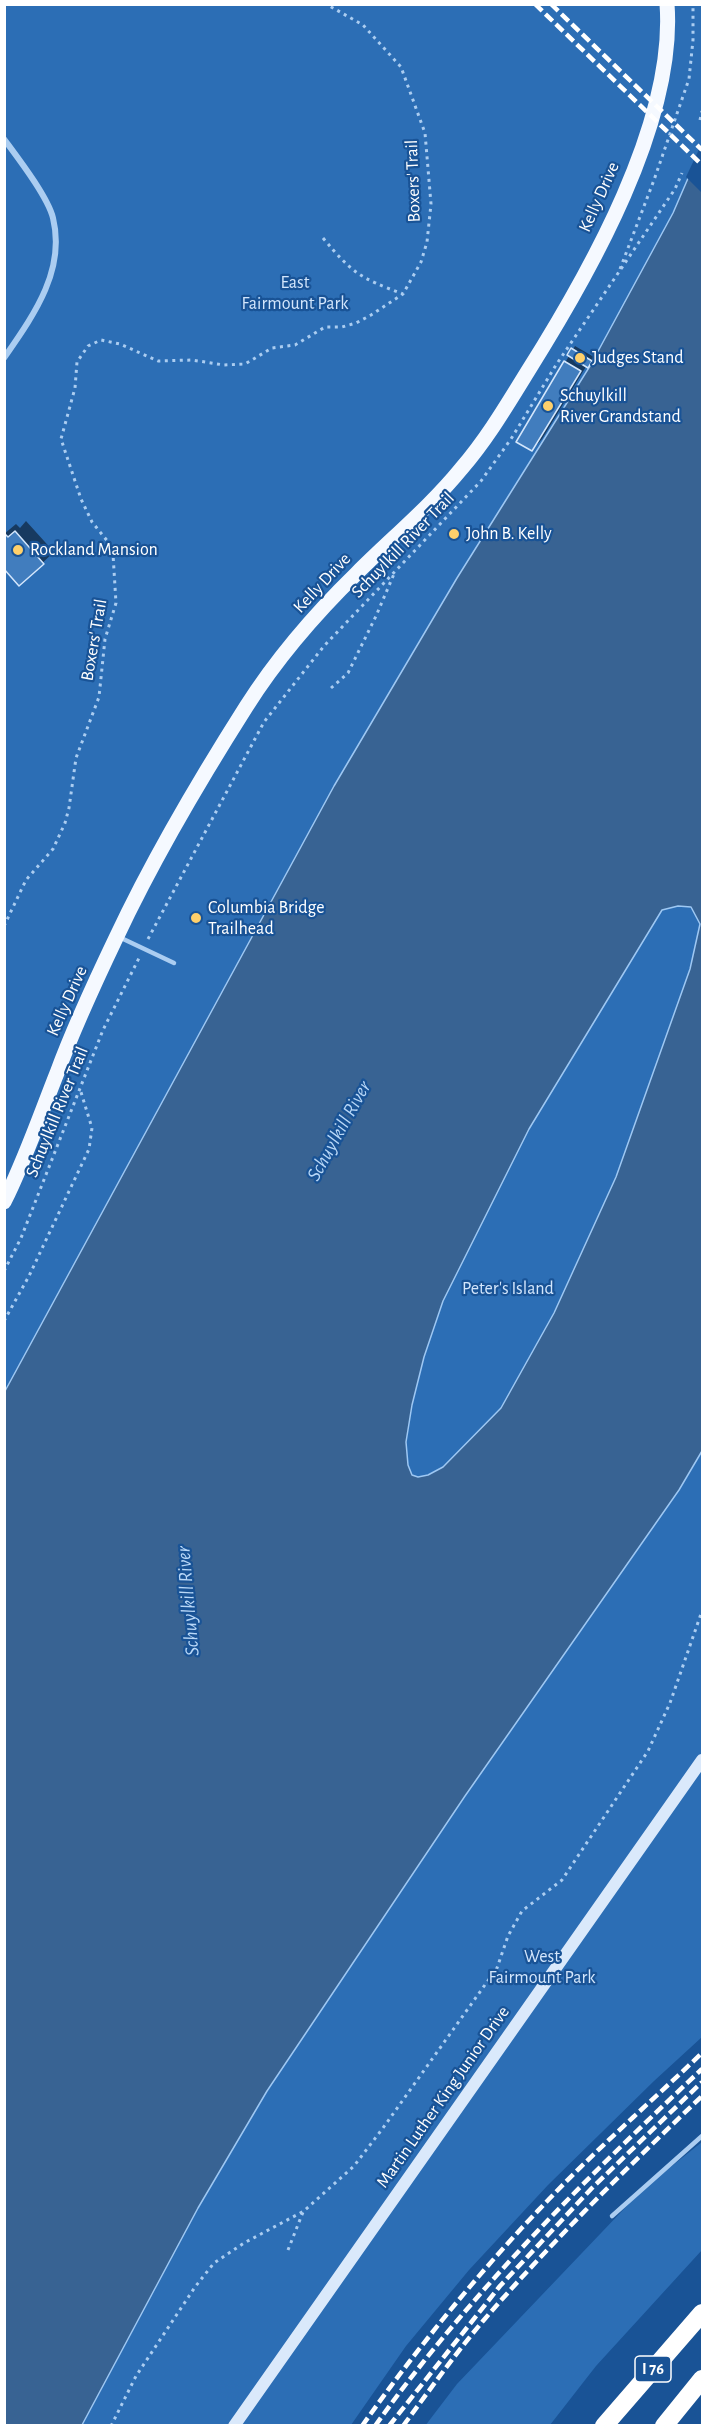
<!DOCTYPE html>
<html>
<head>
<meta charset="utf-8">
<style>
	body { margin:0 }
	#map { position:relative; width:707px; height:2430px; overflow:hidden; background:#195396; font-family:"Alegreya Sans",sans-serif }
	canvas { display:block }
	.frame { position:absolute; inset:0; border:6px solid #fff; pointer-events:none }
</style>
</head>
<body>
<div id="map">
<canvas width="707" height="2430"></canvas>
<div class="frame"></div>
</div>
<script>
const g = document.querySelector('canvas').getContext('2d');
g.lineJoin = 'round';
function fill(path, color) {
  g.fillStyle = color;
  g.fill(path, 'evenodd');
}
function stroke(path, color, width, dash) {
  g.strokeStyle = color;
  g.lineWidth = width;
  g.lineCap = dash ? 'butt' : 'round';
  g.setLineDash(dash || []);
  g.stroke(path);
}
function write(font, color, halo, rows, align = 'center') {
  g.font = font + ' "Alegreya Sans",sans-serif';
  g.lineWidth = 4.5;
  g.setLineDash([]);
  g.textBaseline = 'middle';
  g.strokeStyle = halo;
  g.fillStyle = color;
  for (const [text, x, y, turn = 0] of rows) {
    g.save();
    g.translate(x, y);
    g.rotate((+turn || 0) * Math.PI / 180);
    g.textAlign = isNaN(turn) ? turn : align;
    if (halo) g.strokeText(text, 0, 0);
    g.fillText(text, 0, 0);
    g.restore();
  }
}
fill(new Path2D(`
	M4 5H702V146L673 213 590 366 457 578 334 786 5 1391Z
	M678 906 692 907 700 924 690 969 616 1177 554 1313 501 1408 443 1467 428 1475 418 1477 412 1475 408 1465 406 1442 412 1405 424 1357 443 1301 529 1129 662 910Z
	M702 1451V2037L654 2081 548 2185 469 2270 406 2346 351 2425 82 2426 198 2208 267 2091 465 1796 679 1490Z
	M702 2142V2250L596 2366 550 2425 425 2426 457 2384 643 2189Z`), '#2c6eb5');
const water = new Path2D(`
	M702 146V1451L679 1490 465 1796 267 2091 198 2208 82 2425 5 2426V1391L334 786 457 578 590 366 673 213ZM678 906 691 907 700 924 690 969 616 1177 554 1313 501 1408 443 1467 428 1475 418 1477 412 1475 408 1465 406 1442 412 1405 424 1357 443 1301 529 1129 662 910Z`);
fill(water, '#386393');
stroke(water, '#9ec8f3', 1.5);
fill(new Path2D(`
	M702 143V193L686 177Z`), '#195396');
fill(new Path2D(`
	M575 346 594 357 587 365 542 439 532 450 518 441Z
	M26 521 54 552 20 584 4 534 16 524 20 528Z`), '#0007');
const building = new Path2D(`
	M571 348 592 361 588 368 567 355Z
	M564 361 581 371 532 451 516 442Z
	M15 531 44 564 19 586 4 569V533L8 537Z`);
fill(building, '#417dbe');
stroke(building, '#d3e6fc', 1.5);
stroke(new Path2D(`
	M700 120 702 111
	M323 238C352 273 360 278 403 294
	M620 269 654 180 689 79 693 40V4
	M4 570 5 569
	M331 688 348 673 376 616 394 574
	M4 926 26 880 53 849 65 823 69 808 76 758 99 697 105 639 116 603 113 554 109 543 92 522 81 499 61 439 75 388 77 362 88 346 101 340 120 344 158 361 192 360 224 365 245 364 272 348 295 345 325 327H342L356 323 371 315 403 294 421 262 427 242 431 204 425 133 401 67 363 25 326 4
	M148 939 264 722 324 646 481 481 511 439 556 365 675 189 682 173
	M4 1271 21 1238 103 1030 140 956
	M4 1321 29 1276 89 1149 92 1128 80 1089
	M288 2250 303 2212
	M111 2426 136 2376 195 2287 214 2263 244 2243 304 2211 354 2166 383 2128 497 1968 508 1936 522 1911 562 1880 648 1751 670 1703 702 1611`), '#abcdf1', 3, [3, 4.5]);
stroke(new Path2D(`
	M119 937 174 963
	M612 2216 702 2136`), '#abcdf1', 4.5);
stroke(new Path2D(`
	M4 139C18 158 48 197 53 218 66 271 33 316 4 358`), '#abcdf1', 6);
stroke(new Path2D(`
	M234 2426 702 1760`), '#dae9fb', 12);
stroke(new Path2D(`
	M4 1202C25 1160 40 1116 57 1073 74 1027 95 982 116 938 153 859 199 781 246 707 277 658 316 613 357 573 392 538 430 507 461 469 487 439 507 405 528 371 589 274 676 122 667 4`), '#f5f9ff', 15);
stroke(new Path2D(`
	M604 2426 702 2313
	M664 2426 702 2379`), '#fff', 18);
stroke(new Path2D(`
	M535 4 702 165
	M551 4 702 150
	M362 2426C420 2344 484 2266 554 2194 601 2145 653 2100 702 2053
	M375 2426C470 2293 584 2180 702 2069
	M389 2426 500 2286 592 2188 702 2082
	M403 2426C429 2391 455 2354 483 2321 551 2242 627 2168 702 2096`), '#fff', 4.5, [10, 4.5]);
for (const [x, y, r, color] of [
	[580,358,6,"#ffd06b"],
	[548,406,6,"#ffd06b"],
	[454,534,6,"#ffd06b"],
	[18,550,6,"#ffd06b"],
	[196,918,6,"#ffd06b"]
]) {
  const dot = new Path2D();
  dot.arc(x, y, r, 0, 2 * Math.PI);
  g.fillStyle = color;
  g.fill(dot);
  stroke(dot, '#195396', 2);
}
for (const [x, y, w] of [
	[653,2369,36]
]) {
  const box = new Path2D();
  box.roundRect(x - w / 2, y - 13, w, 26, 4.5);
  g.fillStyle = '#195396';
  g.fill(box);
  stroke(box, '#fff', 1.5);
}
write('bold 16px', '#fff', null, [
	["I 76",653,2369]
]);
write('18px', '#fff', '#195396', [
	["Boxers' Trail",413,181,-92],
	["Kelly Drive",599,197,-66],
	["Schuylkill River Trail",403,545,-46],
	["Kelly Drive",322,583,-47],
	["Boxers' Trail",94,640,-80],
	["Kelly Drive",67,1001,-66],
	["Schuylkill River Trail",57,1112,-68],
	["Martin Luther King Junior Drive",443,2097,-55]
]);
write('18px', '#d3e6fc', '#195396', [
	["East",295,283],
	["Fairmount Park",295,304],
	["Peter's Island",508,1289],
	["West",542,1957],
	["Fairmount Park",542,1978]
]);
write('18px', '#fff', '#195396', [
	["Judges Stand",592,358],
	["Schuylkill",560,396],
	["River Grandstand",560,417],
	["John B. Kelly",466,534],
	["Rockland Mansion",30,550],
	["Columbia Bridge",208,908],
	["Trailhead",208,929]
], 'left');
write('italic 20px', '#b8d7f7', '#195396', [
	["Schuylkill River",339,1131,-61],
	["Schuylkill River",188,1601,-95]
]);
</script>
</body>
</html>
